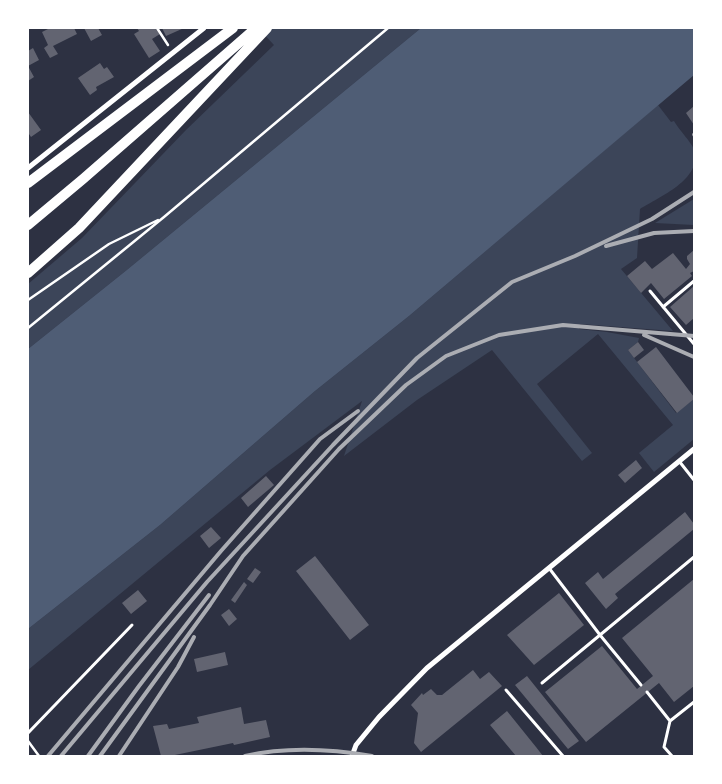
<!DOCTYPE html>
<html>
<head>
<meta charset="utf-8">
<style>
	body { margin:0 }
	#map { position:relative; width:722px; height:784px; overflow:hidden; background:#2d3142; font-family:"Exo 2",sans-serif }
	canvas { display:block }
	.frame { position:absolute; inset:0; border:29px solid #fff; pointer-events:none }
</style>
</head>
<body>
<div id="map">
<canvas width="722" height="784"></canvas>
<div class="frame"></div>
</div>
<script>
const g = document.querySelector('canvas').getContext('2d');
g.lineJoin = 'round';
function fill(path, color) {
  g.fillStyle = color;
  g.fill(path, 'evenodd');
}
function stroke(path, color, width, dash) {
  g.strokeStyle = color;
  g.lineWidth = width;
  g.lineCap = dash ? 'butt' : 'round';
  g.setLineDash(dash || []);
  g.stroke(path);
}
fill(new Path2D(`
	M258 28H421L128 269 28 349V284L82 238 186 130 274 45Z
	M658 105 671 122 674 121C679 130 693 144 694 150 703 179 659 197 640 209L637 258 621 269 673 331 580 324 579 329 607 332 639 338 638 342 628 350 676 413 694 399V439L654 472 639 453 673 425 598 334 537 384 592 453 582 461 492 350 417 400 344 456 362 401 270 470 28 670V629L160 525 315 391 409 316Z
	M694 199V225L655 223Z`), '#3c4559');
fill(new Path2D(`
	M421 28H694V75L409 316 315 391 160 525 28 629V349L128 269Z`), '#4f5d75');
fill(new Path2D(`
	M50 28H74L77 34 53 46 58 54 50 58 44 48 48 45 42 32Z
	M84 28H98L102 35 91 41Z
	M137 28H155L160 34 152 39 160 51 149 58 134 34 139 31Z
	M162 28H184L166 36Z
	M33 48 39 60 28 66 34 77 28 81V51Z
	M100 63 104 69 107 67 114 77 96 87 97 90 90 95 78 78Z
	M694 106V125L686 113Z
	M28 112 41 130 31 137 29 134 28 135Z
	M694 250V271L690 273 692 276 664 299 651 283 641 293 627 276 645 261 652 269 673 253 686 269 690 264 687 259V256Z
	M694 286V318L686 325 670 307Z
	M638 342 644 350 634 358 628 350Z
	M656 347 694 397V399L677 413 637 362Z
	M636 460 642 468 625 483 618 475Z
	M266 476 274 485 248 507 241 498Z
	M685 512 694 524V529L615 594 618 598 606 609 585 583 598 572 603 579Z
	M211 527 221 538 209 548 200 536Z
	M315 556 369 625 350 640 296 571Z
	M255 568 261 572 253 583 247 579Z
	M694 579V686L674 702 659 683 586 742 545 692 602 646 637 689 653 676 622 638Z
	M244 582 247 585 235 603 231 600Z
	M138 590 147 601 131 614 122 603Z
	M559 593 584 625 534 665 507 635Z
	M229 609 237 619 229 626 221 615Z
	M225 652 228 665 197 672 194 659Z
	M473 670 480 679 489 672 502 686 421 752 414 743 418 713 411 705 422 693 423 695 431 689 437 695H442Z
	M527 676 579 741 568 749 515 685Z
	M241 707 244 724 266 720 270 737 234 745 233 743 170 756H161L153 726 167 724 169 729 199 723 197 717Z
	M507 711 536 747 543 756H516L490 725Z`), '#626471');
stroke(new Path2D(`
	M157 28 168 45
	M28 300 109 244 158 220
	M28 328 164 217 388 28
	M28 741 39 756`), '#fff', 2.5);
stroke(new Path2D(`
	M694 134V135
	M650 291 694 344
	M663 307 694 281
	M679 461 694 480
	M542 683 600 635 549 568
	M641 685 600 635 694 557
	M506 690 563 756
	M647 692 670 721
	M28 733 132 625
	M672 756 664 747 670 721 694 702`), '#fff', 3);
stroke(new Path2D(`
	M28 168 204 28
	M352 756 356 745 379 717 427 668 694 449`), '#fff', 5);
stroke(new Path2D(`
	M28 183 233 28
	M28 225 83 179 256 28
	M28 273 79 228 267 28`), '#fff', 10);
stroke(new Path2D(`
	M606 246 654 233 694 231
	M644 335 694 357
	M48 756 221 551 320 439 358 411
	M61 756 207 582 333 445 417 358 512 282 575 256 652 219 694 192
	M88 756 139 686 209 595
	M100 756 210 605 243 556 339 449 406 385 446 356 499 335 563 325 694 336
	M119 756 178 667 194 637
	M245 756C285 747 331 749 372 756`), '#abadb3', 4);
</script>
</body>
</html>
